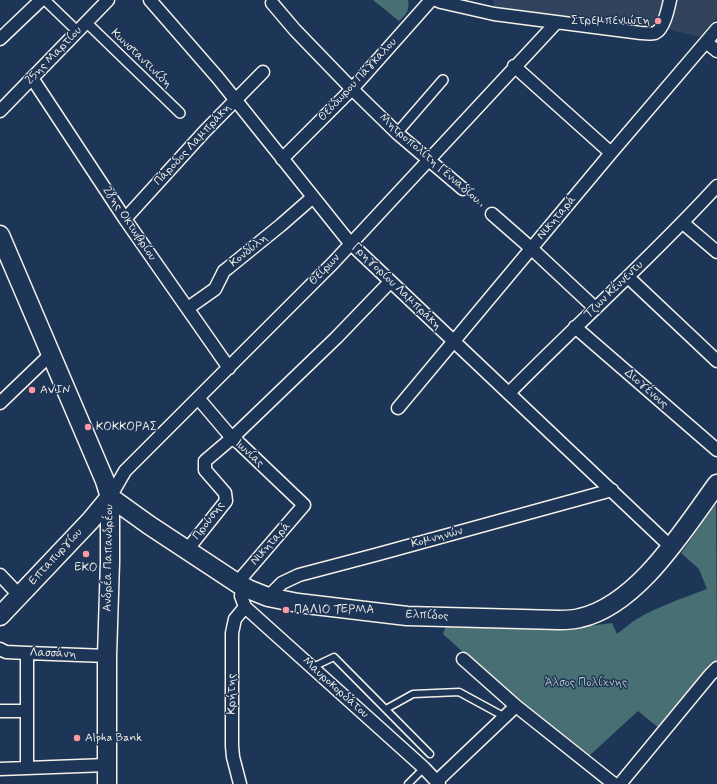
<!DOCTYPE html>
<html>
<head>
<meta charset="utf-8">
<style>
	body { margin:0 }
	canvas { display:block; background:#1d3557 }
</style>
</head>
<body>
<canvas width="717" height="784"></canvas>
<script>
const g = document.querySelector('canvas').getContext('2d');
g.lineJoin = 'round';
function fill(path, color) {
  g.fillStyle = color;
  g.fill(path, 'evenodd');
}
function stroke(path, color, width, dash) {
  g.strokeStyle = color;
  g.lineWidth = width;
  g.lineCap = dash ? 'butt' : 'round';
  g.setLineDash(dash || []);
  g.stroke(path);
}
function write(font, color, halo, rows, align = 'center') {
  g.font = font + ' Mynerve,sans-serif';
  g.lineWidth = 3;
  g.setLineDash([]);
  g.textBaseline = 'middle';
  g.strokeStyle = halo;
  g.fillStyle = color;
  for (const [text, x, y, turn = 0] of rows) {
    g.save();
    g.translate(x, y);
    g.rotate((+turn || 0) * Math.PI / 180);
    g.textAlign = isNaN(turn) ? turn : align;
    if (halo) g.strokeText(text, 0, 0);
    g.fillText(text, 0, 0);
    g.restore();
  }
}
fill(new Path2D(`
	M493 0H717V17L701 37 649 25 557 17 494 7Z`), '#31435d');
fill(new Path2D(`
	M373 0H408C410 10 406 15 399 21Z
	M716 504 717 662 659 728 638 711 589 756 508 693 443 634 446 626 565 629 612 623 617 634C624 629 630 623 637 619 659 606 683 598 707 589L699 569 681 553Z`), '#487074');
const service = new Path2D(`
	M313 667 334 657 430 754
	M386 709 413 694 459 692 505 717
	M408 784 424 768`);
const pedestrian = new Path2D(`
	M45 0 77 31
	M86 22 180 113
	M397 133 443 80`);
const minor = new Path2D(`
	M150 0 218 78 350 243 671 547
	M436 0 441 2 494 14 641 33C646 33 651 34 655 33 664 29 668 9 670 0
	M272 3 295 30 352 89 397 133 463 189
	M0 39 41 0
	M706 42 717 51
	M514 66 611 153
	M32 78 125 219 229 368
	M0 111 108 0
	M282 159 352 89 431 0
	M492 214 532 249 595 308
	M125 219 205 131 263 72
	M683 223 717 252
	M628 277 717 361
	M188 308 215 289 224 271 228 268 281 225 313 197
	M575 327 717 450
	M509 393C578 323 651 258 717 186
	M198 398 232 438 239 443 304 505 237 583
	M0 403 51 354
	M398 408 611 153 717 29
	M110 497 125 471 333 263 556 23
	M187 550 226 501 225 493 205 470V461L232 438 336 338 390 282
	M0 575 20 596
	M242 587 241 596 245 607 424 768 439 784
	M268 597 282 583 299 575 375 555 612 490
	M0 649 6 652 27 653 107 656
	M463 659 516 706 614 784
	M0 711H27V653
	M27 711V768
	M0 769 107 765
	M437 781 516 706
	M240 784 233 757 232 746V633L235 619 245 607
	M620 784 710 675 717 668`);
const secondary = new Path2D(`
	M0 235 105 481 110 497V562L107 656V784
	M110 497 149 525 237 583 248 589 268 597 298 603 407 616 559 620C566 620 573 620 580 618 638 605 684 529 717 484
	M0 616 91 520 110 497`);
stroke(service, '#f4f1e8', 9);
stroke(pedestrian, '#f4f1e8', 12);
stroke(minor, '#f4f1e8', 15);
stroke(secondary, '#f4f1e8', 21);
stroke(new Path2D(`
	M472 197 482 206`), '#f4f1e8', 2.5, [1, 3]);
stroke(service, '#1d3557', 6);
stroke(pedestrian, '#1d3557', 9);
stroke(minor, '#1d3557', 12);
stroke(secondary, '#1d3557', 18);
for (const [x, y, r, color] of [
	[658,21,4,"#ff9aa2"],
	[32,390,4,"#ff9aa2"],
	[88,427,4,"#ff9aa2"],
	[86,554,4,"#ff9aa2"],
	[286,610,4,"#ff9aa2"],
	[77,738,4,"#ff9aa2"]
]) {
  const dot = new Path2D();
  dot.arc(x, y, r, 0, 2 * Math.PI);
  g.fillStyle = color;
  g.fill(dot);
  stroke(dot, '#1d3557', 1.5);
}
write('12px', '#f4f1e8', '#1d3557', [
	["Στρεμπενιώτη",650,21,"right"],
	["AVIN",40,390],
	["ΚΟΚΚΟΡΑΣ",96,427],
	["ΕΚΟ",86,568,"center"],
	["ΠΑΛΙΟ ΤΕΡΜΑ",294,610],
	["Alpha Bank",85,738]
], 'left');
write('12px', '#f4f1e8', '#1d3557', [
	["25ης Μαρτίου",54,56,-46],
	["Κωνσταντινίδη",141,59,44],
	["Θεόδωρου Πάγκαλου",358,80,-47],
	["Πάροδος Λαμπράκη",193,145,-47],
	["Μητροπολίτη Γενναδίου",429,159,41],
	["Νικηταρά",557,218,-50],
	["28ης Οκτωβρίου",129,224,56],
	["Κονδύλη",249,251,-39],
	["Θείρων",325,270,-46],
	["Γρηγορίου Λαμπράκη",396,287,44],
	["Τζων Κέννεντυ",614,290,-44],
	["Διογένους",646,389,41],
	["Ιωνίας",249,454,43],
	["Προύσης",209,521,-53],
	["Κομνηνών",437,538,-15],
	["Νικηταρά",271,544,-48],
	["Επταπυργίου",56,557,-47],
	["Ανδρέα Παπανδρέου",109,558,-89],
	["Ελπίδος",427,616,3],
	["Λασσάνη",53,654,2],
	["Μαυροκορδάτου",335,688,42],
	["Κρήτης",232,694,-90]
]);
write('12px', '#b8c4bf', '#1d3557', [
	["Άλσος Πολίχνης",586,683]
]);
</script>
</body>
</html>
